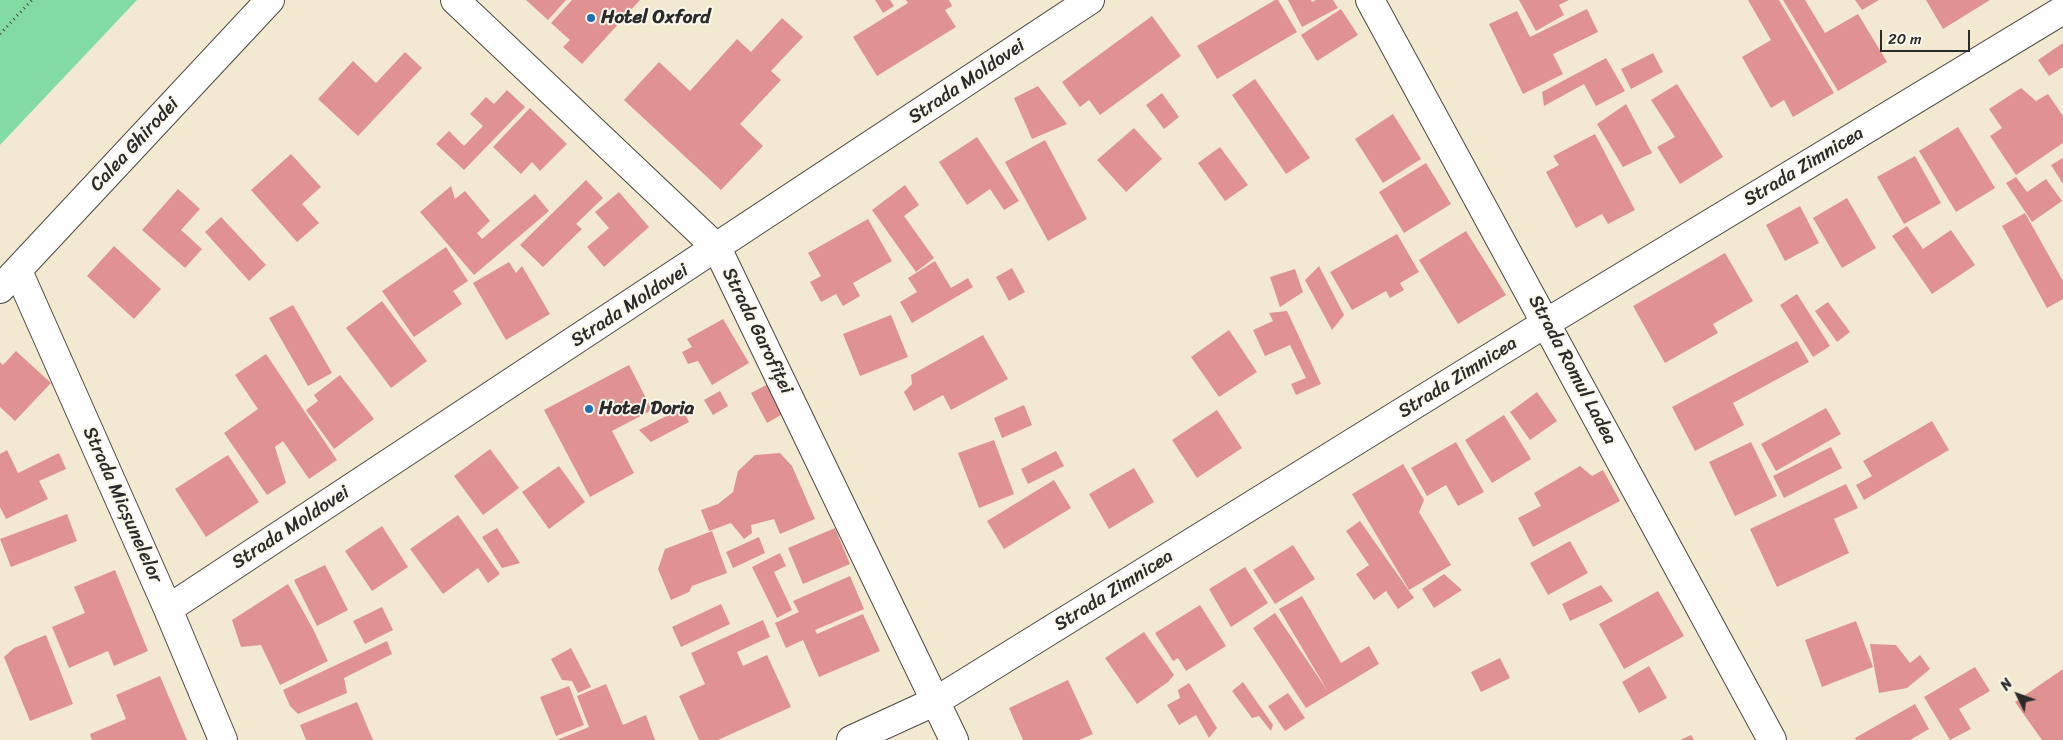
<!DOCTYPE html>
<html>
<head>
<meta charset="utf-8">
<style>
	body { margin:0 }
	#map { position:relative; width:2063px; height:740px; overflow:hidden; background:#f3e9d1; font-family:Sriracha,sans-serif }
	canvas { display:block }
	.north { position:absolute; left:1993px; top:670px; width:50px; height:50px; -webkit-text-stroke:4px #fbf7ec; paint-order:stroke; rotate:312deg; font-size:14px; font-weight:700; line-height:20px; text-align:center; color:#2b2b2b }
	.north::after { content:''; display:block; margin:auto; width:18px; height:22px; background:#2b2b2b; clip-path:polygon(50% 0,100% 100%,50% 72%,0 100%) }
	.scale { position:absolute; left:1880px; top:30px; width:90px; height:22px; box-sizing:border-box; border:2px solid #2b2b2b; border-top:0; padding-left:6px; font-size:15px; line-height:18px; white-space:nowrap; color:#2b2b2b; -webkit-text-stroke:4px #fbf7ec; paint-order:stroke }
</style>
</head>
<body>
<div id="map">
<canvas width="2063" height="740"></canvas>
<div class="north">N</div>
<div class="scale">20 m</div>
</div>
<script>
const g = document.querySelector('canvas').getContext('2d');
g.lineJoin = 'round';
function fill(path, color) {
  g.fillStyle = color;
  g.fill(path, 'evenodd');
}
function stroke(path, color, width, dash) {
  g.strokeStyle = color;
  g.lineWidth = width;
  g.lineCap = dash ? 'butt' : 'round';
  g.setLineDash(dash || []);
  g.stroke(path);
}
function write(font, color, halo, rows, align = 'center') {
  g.font = font + ' Sriracha,sans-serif';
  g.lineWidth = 4;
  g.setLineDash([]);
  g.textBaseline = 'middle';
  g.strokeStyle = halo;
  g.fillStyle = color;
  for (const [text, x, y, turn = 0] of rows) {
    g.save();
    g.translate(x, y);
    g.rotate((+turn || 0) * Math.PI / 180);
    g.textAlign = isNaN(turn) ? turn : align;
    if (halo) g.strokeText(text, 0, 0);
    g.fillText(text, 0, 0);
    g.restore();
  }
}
fill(new Path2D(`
	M0 0H137L0 145Z`), '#82dca2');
fill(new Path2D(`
	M526 0H566L548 20Z
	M572 0H640L582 64 563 47 570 40 551 23Z
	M875 0H890L894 6 883 13Z
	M906 0H949L952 6 945 10 956 27 877 76 853 37 908 3Z
	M1275 0H1278L1297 32 1217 79 1197 46Z
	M1288 0H1311L1312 2 1316 0H1333L1338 8 1302 27Z
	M1519 0H1569L1559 5 1564 15 1536 31Z
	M1748 0H1779L1834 93 1793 117 1784 100 1771 108 1742 57 1771 40Z
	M1783 0H1805L1825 33 1858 14 1887 62 1838 91Z
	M1855 0H1879L1862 10Z
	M1926 0H1990L1943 29Z
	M1341 9 1358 35 1317 61 1301 35Z
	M1587 9 1598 32 1553 54 1563 74 1523 94 1489 24 1517 11 1530 37Z
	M1152 16 1181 56 1100 115 1089 100 1080 107 1062 82Z
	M782 18 803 37 771 71 781 80 740 124 763 146 721 190 624 100 659 62 690 91 737 39 751 52Z
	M2063 43V67L2049 76 2038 60Z
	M405 52 422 68 358 136 318 99 353 61 376 83Z
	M1653 53 1663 72 1631 89 1621 69Z
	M1606 58 1625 91 1596 106 1584 84 1544 106 1542 92Z
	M1255 79 1310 158 1286 174 1232 95Z
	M1677 84 1723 157 1680 184 1657 147 1675 137 1651 100Z
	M1038 86 1067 124 1032 139 1014 98Z
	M2021 88 2036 101 2048 94 2063 116V143L2016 175 1990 136 2002 128 1989 109Z
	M507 90 525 107 464 170 436 144 449 131 464 146 483 126 470 114 486 97 494 104Z
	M1162 93 1179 117 1164 129 1146 105Z
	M1626 104 1652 153 1623 167 1597 124Z
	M530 108 567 144 540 171 532 162 521 174 493 147Z
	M1393 114 1421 159 1383 183 1355 139Z
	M1958 127 1995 188 1956 212 1919 151Z
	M1134 128 1162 159 1126 192 1097 160Z
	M1595 134 1635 210 1608 224 1602 214 1576 228 1546 172 1559 165 1553 156Z
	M977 137 1019 201 1004 210 990 189 967 205 939 162Z
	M1045 140 1087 219 1048 241 1005 162Z
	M1220 147 1248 185 1225 201 1198 163Z
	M291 154 321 187 302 204 319 223 297 242 251 190Z
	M1915 156 1941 203 1904 224 1877 177Z
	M2063 158V184L2051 165Z
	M1426 163 1451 204 1404 233 1379 192Z
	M2016 177 2027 192 2046 179 2062 201 2032 222 2006 183Z
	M586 180 603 198 576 224 582 229 543 267 520 245Z
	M905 185 919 205 904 216 934 258 916 272 872 210Z
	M451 186 455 199 465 191 490 221 477 233 482 239 535 194 549 211 474 275 420 212Z
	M178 189 200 209 181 230 202 249 185 268 142 230Z
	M619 192 649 227 604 267 587 247 609 228 595 212Z
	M1847 198 1876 248 1842 268 1813 218Z
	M1800 206 1819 243 1785 261 1766 225Z
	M2025 213 2063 281V299L2047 308 2002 226Z
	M221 217 266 265 249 281 205 232Z
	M868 219 892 261 853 283 860 296 843 306 836 294 821 302 810 282 821 276 808 253Z
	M1907 226 1923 249 1951 230 1975 265 1932 294 1892 236Z
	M1466 231 1506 295 1458 324 1419 260Z
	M1397 234 1419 272 1400 283 1404 290 1390 298 1386 291 1352 310 1330 272Z
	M114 246 161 289 134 319 87 276Z
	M446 247 468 281 453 291 462 304 414 337 382 291Z
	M1725 253 1753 301 1713 324 1718 333 1665 363 1633 306Z
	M935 261 951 288 968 278 973 287 912 323 900 302 917 292 908 278Z
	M509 262 516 273 522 266 550 314 506 340 473 283Z
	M1319 266 1344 315 1332 330 1305 280Z
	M1012 268 1025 292 1009 301 996 277Z
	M1295 269 1303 292 1280 307 1270 277Z
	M1797 294 1830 346 1813 357 1780 305Z
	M382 301 427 361 391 388 346 328Z
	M1828 302 1850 332 1837 342 1815 311Z
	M293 305 332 373 308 386 269 318Z
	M1287 311 1321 384 1296 395 1291 384 1306 378 1290 345 1265 356 1253 330 1273 321 1269 313Z
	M891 315 908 357 860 376 843 334Z
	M723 319 749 363 712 385 698 361 688 364 682 352 692 347 687 339Z
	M1229 330 1257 372 1219 397 1191 357Z
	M983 335 1008 379 951 410 943 395 914 411 904 392 912 384 911 375Z
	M1797 341 1809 362 1733 403 1744 425 1695 451 1672 407Z
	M16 351 51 383 15 421 0 407V362L3 365Z
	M266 354 337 460 309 479 283 441 275 447 286 483 267 495 224 433 258 409 235 375Z
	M629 365 652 410 612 431 634 473 590 497 544 410Z
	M340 375 374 419 334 449 306 410 318 401 314 395Z
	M770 383 786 412 767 423 751 393Z
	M720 391 728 406 713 415 704 400Z
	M1537 392 1557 421 1530 440 1510 412Z
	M1024 405 1032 425 1002 438 994 418Z
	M682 408 689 422 651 442 639 430Z
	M1826 408 1841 434 1776 471 1761 444Z
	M1217 410 1242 448 1197 478 1172 440Z
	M1504 415 1531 459 1492 483 1465 440Z
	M1932 421 1949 450 1864 500 1856 485 1872 476 1863 461Z
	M994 440 1014 494 979 508 958 453Z
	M1456 442 1484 492 1458 506 1446 485 1427 496 1411 468Z
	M1751 442 1777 496 1735 516 1709 462Z
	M1831 447 1842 468 1784 498 1773 476Z
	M490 449 519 488 483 515 454 476Z
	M7 450 18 473 59 453 66 469 39 481 48 499 6 519 0 507V454Z
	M1056 451 1064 466 1028 484 1021 469Z
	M780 453 792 466 815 519 780 534 774 519 751 525 752 533 744 539 731 523 709 531 701 510 718 504 733 492 738 471 755 455Z
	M228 455 259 502 206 537 175 489Z
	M1403 464 1424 500 1419 512 1451 565 1409 590 1352 494Z
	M559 466 585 502 549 529 522 492Z
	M1580 466 1592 476 1603 470 1620 501 1533 547 1518 518 1541 506 1534 493Z
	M1134 468 1154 502 1109 529 1089 494Z
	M1054 480 1071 508 1004 549 987 521Z
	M1846 484 1858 508 1834 519 1849 553 1777 587 1750 529Z
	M67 514 77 541 11 567 0 539Z
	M458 515 500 574 488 583 478 568 443 594 410 549Z
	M1360 521 1414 598 1398 609 1386 591 1374 600 1356 574 1369 565 1346 531Z
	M382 526 408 567 372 591 345 551Z
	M497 528 520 563 502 568 482 537Z
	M835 528 850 564 803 584 788 548Z
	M712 531 727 573 692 586 689 592 671 600 658 569 665 549Z
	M759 537 765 553 733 568 726 552Z
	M1570 541 1588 573 1548 595 1530 563Z
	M1293 545 1315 579 1275 604 1253 570Z
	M780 553 786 566 774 572 792 610 777 618 752 567Z
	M325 565 348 610 317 626 294 580Z
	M1245 567 1268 603 1231 627 1209 589Z
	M115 570 148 651 114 666 108 651 69 668 52 627 85 613 74 587Z
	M1444 574 1462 590 1434 608 1422 589Z
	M850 576 864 609 815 630 817 634 863 614 880 651 819 677 803 640 786 648 775 623 799 612 793 601Z
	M288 584 313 629 328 661 280 685 261 645 241 647 232 620Z
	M1601 585 1613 601 1570 621 1562 604Z
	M1658 591 1684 636 1624 669 1599 624Z
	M1302 596 1341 663 1369 646 1379 664 1306 708 1253 628 1275 613 1327 690 1279 609Z
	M721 604 730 624 681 647 672 627Z
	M1200 605 1226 646 1186 671 1178 658 1173 661 1155 633Z
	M382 607 393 630 365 644 353 621Z
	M763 620 770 637 737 652 743 666 767 655 791 707 718 740H699L679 696 705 684 691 653Z
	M1856 621 1873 667 1822 687 1805 640Z
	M1144 632 1174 675 1168 682 1137 704 1105 658Z
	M46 635 73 704 30 721 4 657 14 648Z
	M387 641 392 654 344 678 347 693 298 714 290 706 283 690Z
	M1870 644 1896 645 1910 663 1920 655 1930 669 1907 688 1879 693Z
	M571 648 591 687 578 693 572 681 562 680 551 659Z
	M1500 658 1510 678 1481 692 1471 672Z
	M1649 666 1667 698 1639 713 1622 682Z
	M1975 667 1990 691 1959 709 1971 729 1950 740 1924 697Z
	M2063 669V740H2042L2015 702Z
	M160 676 187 740H92L90 734 126 719 116 695Z
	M1068 680 1093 734 1079 740H1023L1009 708Z
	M1243 682 1273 725 1271 731 1259 716 1252 718 1232 691Z
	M1189 683 1217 728 1209 738 1196 715 1179 725 1167 705 1180 698 1178 690Z
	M606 684 623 725 646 715 655 740H557L589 727 577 696Z
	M569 686 584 725 556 736 540 697Z
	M1288 693 1305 718 1285 731 1268 706Z
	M357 702 373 740H306L300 725Z
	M1915 704 1929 729 1910 740H1856L1855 738Z
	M1691 735 1694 740H1680Z`), '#e09291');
const minor = new Path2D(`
	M455 0 717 248 954 740
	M1370 0 1772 740
	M18 271 168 609 223 740
	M0 289 270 0
	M168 609 1090 0
	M851 740 936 701 1546 323 2063 10`);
stroke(minor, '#494844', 30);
stroke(new Path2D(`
	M0 34 32 0`), '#494844', 3, [1, 4]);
stroke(minor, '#fff', 28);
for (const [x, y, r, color] of [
	[591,18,5,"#1f6fb2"],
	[589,409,5,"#1f6fb2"]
]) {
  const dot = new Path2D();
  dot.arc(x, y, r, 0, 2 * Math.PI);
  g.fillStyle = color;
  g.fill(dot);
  stroke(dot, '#fbf7ec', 2);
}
write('bold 19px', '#2b2b2b', '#fbf7ec', [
	["Hotel Oxford",601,18],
	["Hotel Doria",599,409]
], 'left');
write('19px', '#2b2b2b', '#fbf7ec', [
	["Strada Moldovei",967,82,-34],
	["Calea Ghirodei",135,145,-47],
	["Strada Zimnicea",1804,167,-31],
	["Strada Moldovei",630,306,-33],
	["Strada Garofiței",757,331,64],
	["Strada Romul Ladea",1572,370,62],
	["Strada Zimnicea",1458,378,-32],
	["Strada Micșunelelor",122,505,66],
	["Strada Moldovei",291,528,-33],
	["Strada Zimnicea",1114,591,-32]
]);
</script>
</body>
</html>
